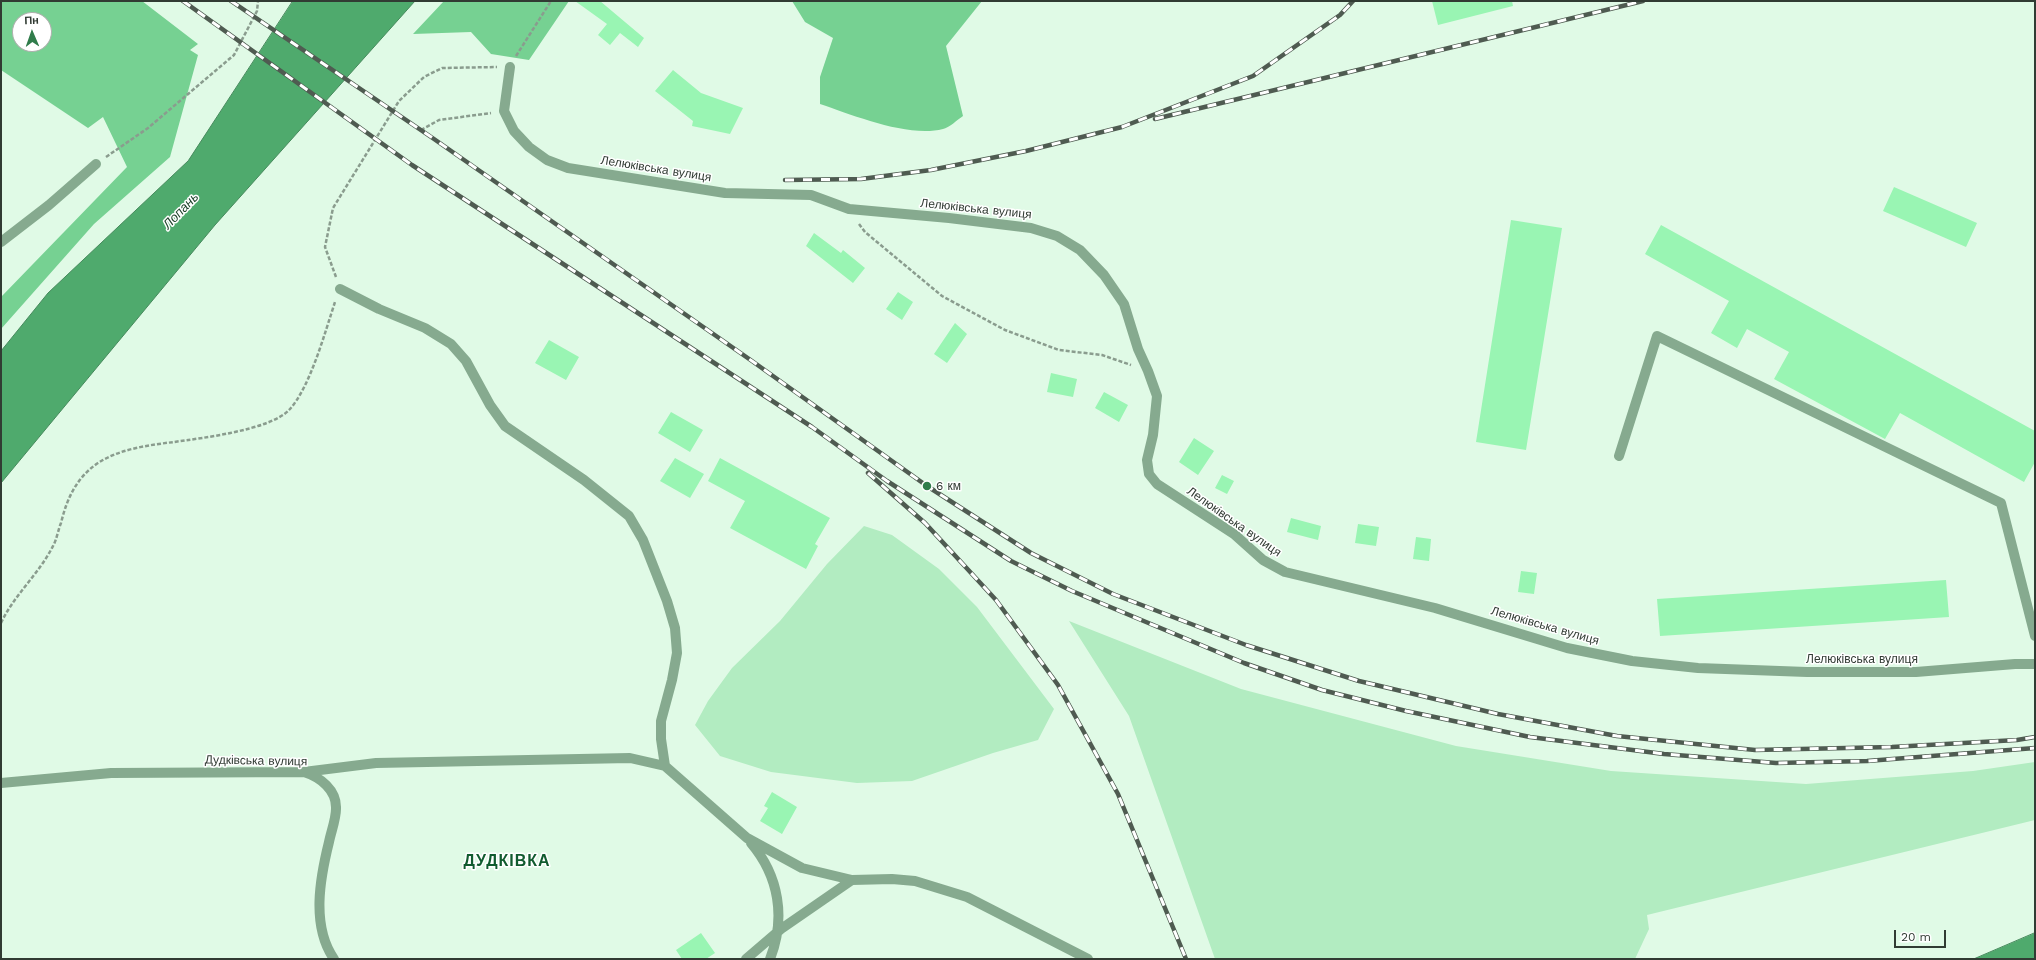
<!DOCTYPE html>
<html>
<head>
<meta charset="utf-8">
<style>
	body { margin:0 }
	#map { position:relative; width:2036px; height:960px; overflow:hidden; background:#e0fae6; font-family:"Work Sans",sans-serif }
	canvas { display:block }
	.frame { position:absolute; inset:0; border:2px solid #313b33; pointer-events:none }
	.north { position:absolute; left:12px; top:12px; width:40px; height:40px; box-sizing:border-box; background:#fff; border:1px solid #adb1ad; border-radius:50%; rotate:358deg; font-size:11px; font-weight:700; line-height:16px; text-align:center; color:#313b33 }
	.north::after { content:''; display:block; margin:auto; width:14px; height:18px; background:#307c4b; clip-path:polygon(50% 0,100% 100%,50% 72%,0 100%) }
	.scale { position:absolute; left:1894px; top:930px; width:52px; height:18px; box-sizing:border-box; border:2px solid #313b33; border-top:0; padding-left:5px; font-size:12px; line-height:14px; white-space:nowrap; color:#313b33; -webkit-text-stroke:3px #fff; paint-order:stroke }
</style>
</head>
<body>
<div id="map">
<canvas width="2036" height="960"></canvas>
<div class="frame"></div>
<div class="north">Пн</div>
<div class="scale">20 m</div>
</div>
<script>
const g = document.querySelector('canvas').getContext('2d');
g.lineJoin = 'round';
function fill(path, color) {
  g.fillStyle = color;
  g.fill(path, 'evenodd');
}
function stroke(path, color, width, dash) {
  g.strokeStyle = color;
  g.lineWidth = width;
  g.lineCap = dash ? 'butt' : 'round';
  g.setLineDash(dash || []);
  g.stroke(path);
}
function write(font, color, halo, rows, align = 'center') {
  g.font = font + ' "Work Sans",sans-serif';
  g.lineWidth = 3;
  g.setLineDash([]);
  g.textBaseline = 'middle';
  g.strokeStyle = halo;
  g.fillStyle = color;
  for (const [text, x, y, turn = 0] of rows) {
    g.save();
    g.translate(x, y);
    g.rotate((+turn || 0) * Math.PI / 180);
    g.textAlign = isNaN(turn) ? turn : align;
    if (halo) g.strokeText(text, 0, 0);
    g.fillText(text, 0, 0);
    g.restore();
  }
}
fill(new Path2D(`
	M864 526 892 535 939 569 977 607 1054 709 1038 740 993 753 912 781 857 783 771 772 720 756 695 725 708 701 732 668 780 621 827 564Z
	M1069 621 1241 689 1456 746 1611 771 1806 784 1973 771 2035 762V820L1647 915 1649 929 1635 959H1215L1129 716Z`), '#b2ecc1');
fill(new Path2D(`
	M1 1H142L198 44 190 50 198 55 170 157 94 224 1 329V297L127 167 103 117 88 128 1 70ZM20 20H44V44H20Z
	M444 1H569L529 60 491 54 471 32 413 34Z
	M792 1H982L946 46 963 116C957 120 949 128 943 129 908 138 853 115 820 104V77L833 38 805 22Z`), '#76d192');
const water = new Path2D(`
	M293 1H415L215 225 1 483V351L48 293 188 161Z
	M2035 933V959H1974Z`);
fill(water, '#4faa6d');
stroke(water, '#46895c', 1);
fill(new Path2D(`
	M575 1H600L644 38 638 47 620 33 610 45 598 35 607 24Z
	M1432 1H1512L1513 6 1438 25Z
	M673 70 701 93 743 108 730 134 692 126 693 121 655 91Z
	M1894 187 1977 223 1966 247 1883 211Z
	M1511 220 1562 228 1526 450 1476 442Z
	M1661 225 2035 431V462L2024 482 1900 413 1885 439 1774 379 1789 352 1747 329 1737 348 1711 333 1729 301 1645 254Z
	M814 233 841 253 843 250 865 268 853 283 806 246Z
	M898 292 913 302 902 320 886 309Z
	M955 323 967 334 947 363 934 354Z
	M549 340 579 357 566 380 535 363Z
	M1051 373 1077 379 1073 397 1047 392Z
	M1104 392 1128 405 1119 422 1095 408Z
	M671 412 703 430 690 452 658 433Z
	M1194 438 1214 451 1198 475 1179 462Z
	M675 458 704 474 690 498 660 481Z
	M720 458 830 518 815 544 818 546 806 569 730 528 745 501 708 481Z
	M1222 475 1234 481 1227 494 1215 488Z
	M1291 518 1321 526 1318 540 1287 532Z
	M1358 524 1379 527 1376 546 1355 543Z
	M1416 537 1431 539 1429 561 1413 559Z
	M1521 571 1537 573 1534 594 1518 592Z
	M1946 580 1949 617 1660 636 1657 599Z
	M772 792 797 807 782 834 760 821 768 808 764 806Z
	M701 933 715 953 706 959H682L676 950Z`), '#99f5b3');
stroke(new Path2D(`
	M516 56 551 1
	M421 130 439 120 491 113
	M106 157 148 128 234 55 257 11 258 1
	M859 224 865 232 942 296 1005 330 1059 350 1102 355 1131 365
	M336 277 325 247 333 208 399 101 424 77 442 68 497 67
	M1 623C14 595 39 574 53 546 57 539 58 530 61 523 67 498 77 477 98 463 119 449 149 445 174 442 202 438 270 430 289 410 310 388 325 332 335 302`), '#8a9c8e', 2.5, [4, 2]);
stroke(new Path2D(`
	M1619 456 1657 336 2001 503 2035 636`), '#86aa8f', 10);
stroke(new Path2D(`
	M510 67 504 111 514 131 529 147 547 160 568 168 725 193 811 195 849 209 949 218 1031 228 1057 236 1080 250 1104 275 1124 304 1138 349 1148 371 1157 396 1153 435 1147 460 1149 474 1157 484 1234 534 1263 560 1285 572 1435 608 1567 648 1632 661 1698 668 1807 672H1916L2015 664H2035
	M1 242 49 205 96 164
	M340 289 379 309 425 328 451 344 466 361 490 405 505 426 584 480 629 516 643 540 667 601 675 628 677 653 672 680 661 721V739L665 766
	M304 772 376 763 630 758 665 766 747 838 802 868 852 880 892 879 915 881 967 897 1088 959
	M1 783 111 773 304 772C320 777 337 790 336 809 336 819 331 832 329 842 320 878 311 926 334 959
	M751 843C779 876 786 918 770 959
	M746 959 781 929 852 880`), '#86aa8f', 10);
const rail = new Path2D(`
	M183 1 412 165 812 427 887 481 1011 561 1072 591 1244 663 1322 690 1406 711 1530 737 1664 754 1776 763 1867 761 2035 748
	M231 1 434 139 752 361 927 486 1031 553 1113 594 1246 645 1359 681 1498 714 1617 736 1755 750 1892 747 2017 740 2035 737
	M1155 119 1643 1
	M785 180 861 179 931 170 1026 151 1122 127 1253 76 1340 15 1353 1
	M868 473 925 523 996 600 1058 685 1118 794 1186 959`);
stroke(rail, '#4f5b51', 4.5);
stroke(rail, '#fff', 3, [9]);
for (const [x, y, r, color] of [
	[927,486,5,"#307c4b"]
]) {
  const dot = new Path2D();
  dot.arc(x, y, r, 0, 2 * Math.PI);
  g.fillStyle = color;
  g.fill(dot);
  stroke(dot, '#fff', 1.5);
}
write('12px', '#313b33', '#fff', [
	["Лелюківська вулиця",656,169,9],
	["Лелюківська вулиця",976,209,6],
	["Лелюківська вулиця",1234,522,35],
	["Лелюківська вулиця",1545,626,16],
	["Лелюківська вулиця",1862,659],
	["Дудківська вулиця",256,761,1]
]);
write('12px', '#313b33', '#fff', [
	["6 км",936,486]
], 'left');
write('italic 13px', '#1e432a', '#fff', [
	["Лопань",181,211,-46]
]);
g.letterSpacing = '1px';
write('bold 16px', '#115b2f', '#fff', [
	["ДУДКІВКА",507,861]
]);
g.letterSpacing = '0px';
</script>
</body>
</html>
